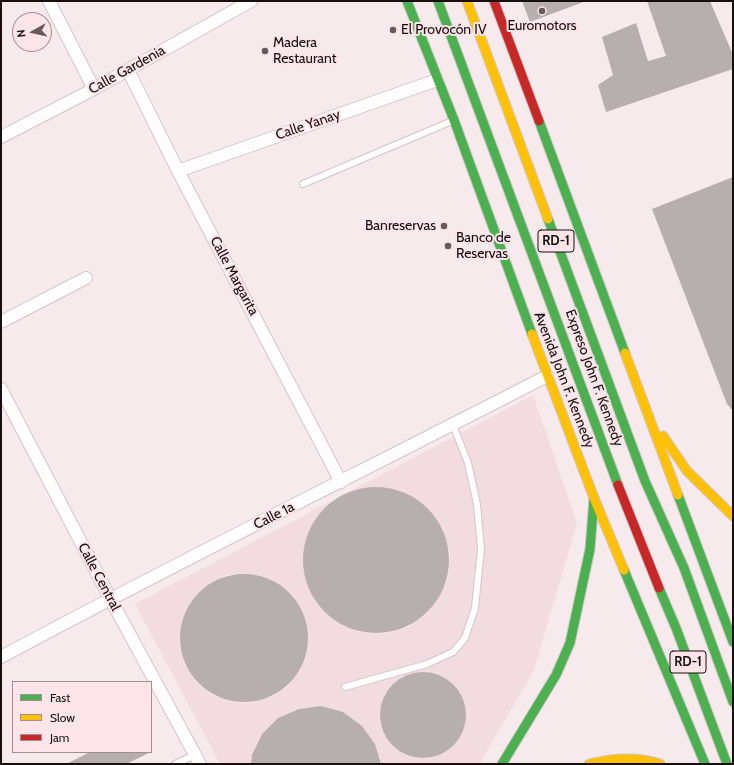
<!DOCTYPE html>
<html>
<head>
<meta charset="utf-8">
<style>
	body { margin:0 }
	#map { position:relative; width:734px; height:765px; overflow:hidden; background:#f6eaec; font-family:Cabin,sans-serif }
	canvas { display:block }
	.frame { position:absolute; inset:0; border:2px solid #160e0f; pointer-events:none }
	.legend { position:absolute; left:12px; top:681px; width:140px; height:72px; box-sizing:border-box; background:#fce4e8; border:1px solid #a08e91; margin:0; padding:5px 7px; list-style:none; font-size:12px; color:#160e0f }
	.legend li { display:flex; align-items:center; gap:8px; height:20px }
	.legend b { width:20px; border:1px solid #a08e91 }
	.north { position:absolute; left:12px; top:12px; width:40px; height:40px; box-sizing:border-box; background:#fce4e8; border:1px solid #a08e91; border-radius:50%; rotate:262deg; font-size:11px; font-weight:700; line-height:16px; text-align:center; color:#160e0f }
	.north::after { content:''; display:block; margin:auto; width:14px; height:18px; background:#645b5c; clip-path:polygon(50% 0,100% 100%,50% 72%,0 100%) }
</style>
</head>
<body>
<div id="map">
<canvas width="734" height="765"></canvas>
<div class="frame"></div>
<ul class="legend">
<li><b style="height:5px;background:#4caf50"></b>Fast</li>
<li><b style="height:5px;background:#ffc107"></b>Slow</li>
<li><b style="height:5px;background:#c62828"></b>Jam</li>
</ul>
<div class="north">N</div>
</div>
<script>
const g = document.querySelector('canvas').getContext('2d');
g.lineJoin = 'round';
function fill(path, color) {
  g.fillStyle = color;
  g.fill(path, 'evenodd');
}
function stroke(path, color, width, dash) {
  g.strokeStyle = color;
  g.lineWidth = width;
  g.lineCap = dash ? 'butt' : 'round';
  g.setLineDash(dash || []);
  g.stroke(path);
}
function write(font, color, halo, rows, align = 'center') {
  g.font = font + ' Cabin,sans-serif';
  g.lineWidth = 4;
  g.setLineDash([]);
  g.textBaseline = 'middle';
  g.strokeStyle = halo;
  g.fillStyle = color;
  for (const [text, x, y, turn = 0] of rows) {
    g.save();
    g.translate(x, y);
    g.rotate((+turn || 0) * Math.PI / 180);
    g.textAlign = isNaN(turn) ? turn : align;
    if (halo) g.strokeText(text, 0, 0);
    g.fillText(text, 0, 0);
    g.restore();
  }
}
fill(new Path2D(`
	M533 395 577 524 533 672 479 764H381L375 744 362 726 343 712 321 706 299 709 278 718 262 734 252 755 251 764H220L135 604ZM374 487 399 490 422 502 443 529 450 553 448 579 429 612 409 627 384 634 359 632 335 621 317 604 310 590 303 565 306 540 317 517 335 499 349 492ZM250 574 271 579 290 592 302 611 308 630 307 651 300 670 288 686 271 697 252 703 231 702 212 695 196 682 185 665 179 643 182 621 191 601 207 585 227 575ZM418 673H431L444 678 455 686 462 698 466 712 464 727 458 741 448 751 434 757 420 758 405 755 393 746 384 734 380 721 381 707 385 695 394 684 405 676Z`), '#f2dce0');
fill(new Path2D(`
	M522 1H586L530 22Z
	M647 1H710L733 55V69L606 112 598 85 613 75 602 37 636 23 648 61 666 56Z
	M733 177V411L727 404 652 209Z
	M303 560a73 73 0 1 1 146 0a73 73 0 1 1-146 0Z
	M180 638a64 64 0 1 1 128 0a64 64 0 1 1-128 0Z
	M380 715a43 43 0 1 1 86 0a43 43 0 1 1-86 0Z
	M321 706 343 712 362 726 375 744 381 764H251L252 755 262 734 278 718 299 709Z
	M90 752H151L126 764H66Z`), '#b7aeb0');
const lane = new Path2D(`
	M303 184 452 121
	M345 687 427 664 453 652 465 638 475 608 481 549 477 504 468 463 453 425
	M175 764 195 755`);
const street = new Path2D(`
	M49 1 94 89
	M128 70 178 171 341 482
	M1 137 94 89 251 1
	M178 171 437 80
	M1 322 86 278
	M1 389 110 598 200 764
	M1 657C181 560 365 470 547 376`);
const fast = new Path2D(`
	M407 1 454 120 532 334
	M438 1 618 485
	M539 121 625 353
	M548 219 645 481 684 568 733 702
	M678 495 733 642
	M624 570 705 764
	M659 588 676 628 727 764
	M502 764 556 675 570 643 590 549 594 498`);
const slow = new Path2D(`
	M467 1 548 219
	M532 334 594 498 624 570
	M625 353 678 495
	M663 436 687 471 733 516
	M589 764C613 758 636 756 660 764`);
const jam = new Path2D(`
	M494 1 539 121
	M618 485 659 588`);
stroke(lane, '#d1c6c8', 8);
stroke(street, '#d1c6c8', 14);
stroke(fast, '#d1c6c8', 11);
stroke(slow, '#d1c6c8', 11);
stroke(jam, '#d1c6c8', 11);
stroke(lane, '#fefcfc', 6);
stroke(street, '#fefcfc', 12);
stroke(fast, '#4caf50', 9);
stroke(slow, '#ffc107', 9);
stroke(jam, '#c62828', 9);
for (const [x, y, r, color] of [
	[542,11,4,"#645b5c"],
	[393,30,4,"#645b5c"],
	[265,51,4,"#645b5c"],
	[444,226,4,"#645b5c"],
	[448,246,4,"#645b5c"]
]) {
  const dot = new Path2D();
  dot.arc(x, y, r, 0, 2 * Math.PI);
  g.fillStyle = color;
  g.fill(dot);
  stroke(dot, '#fce4e8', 1.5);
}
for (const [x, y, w] of [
	[556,241,36],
	[688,662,36]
]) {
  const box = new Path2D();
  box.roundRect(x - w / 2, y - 11, w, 22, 3);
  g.fillStyle = '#fce4e8';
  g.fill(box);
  stroke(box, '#160e0f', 1);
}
write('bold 13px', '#160e0f', null, [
	["RD-1",556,241],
	["RD-1",688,662]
]);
write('14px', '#160e0f', '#fce4e8', [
	["Euromotors",542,26,"center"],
	["El Provocón IV",401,30],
	["Madera",273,43],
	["Restaurant",273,59],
	["Banreservas",436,226,"right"],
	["Banco de",456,238],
	["Reservas",456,254]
], 'left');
write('14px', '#160e0f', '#fce4e8', [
	["Calle Gardenia",127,70,-29],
	["Calle Yanay",308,125,-19],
	["Calle Margarita",234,276,62],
	["Expreso John F. Kennedy",594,378,70],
	["Avenida John F. Kennedy",564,380,69],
	["Calle 1a",274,516,-27],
	["Calle Central",99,577,62]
]);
</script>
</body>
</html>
